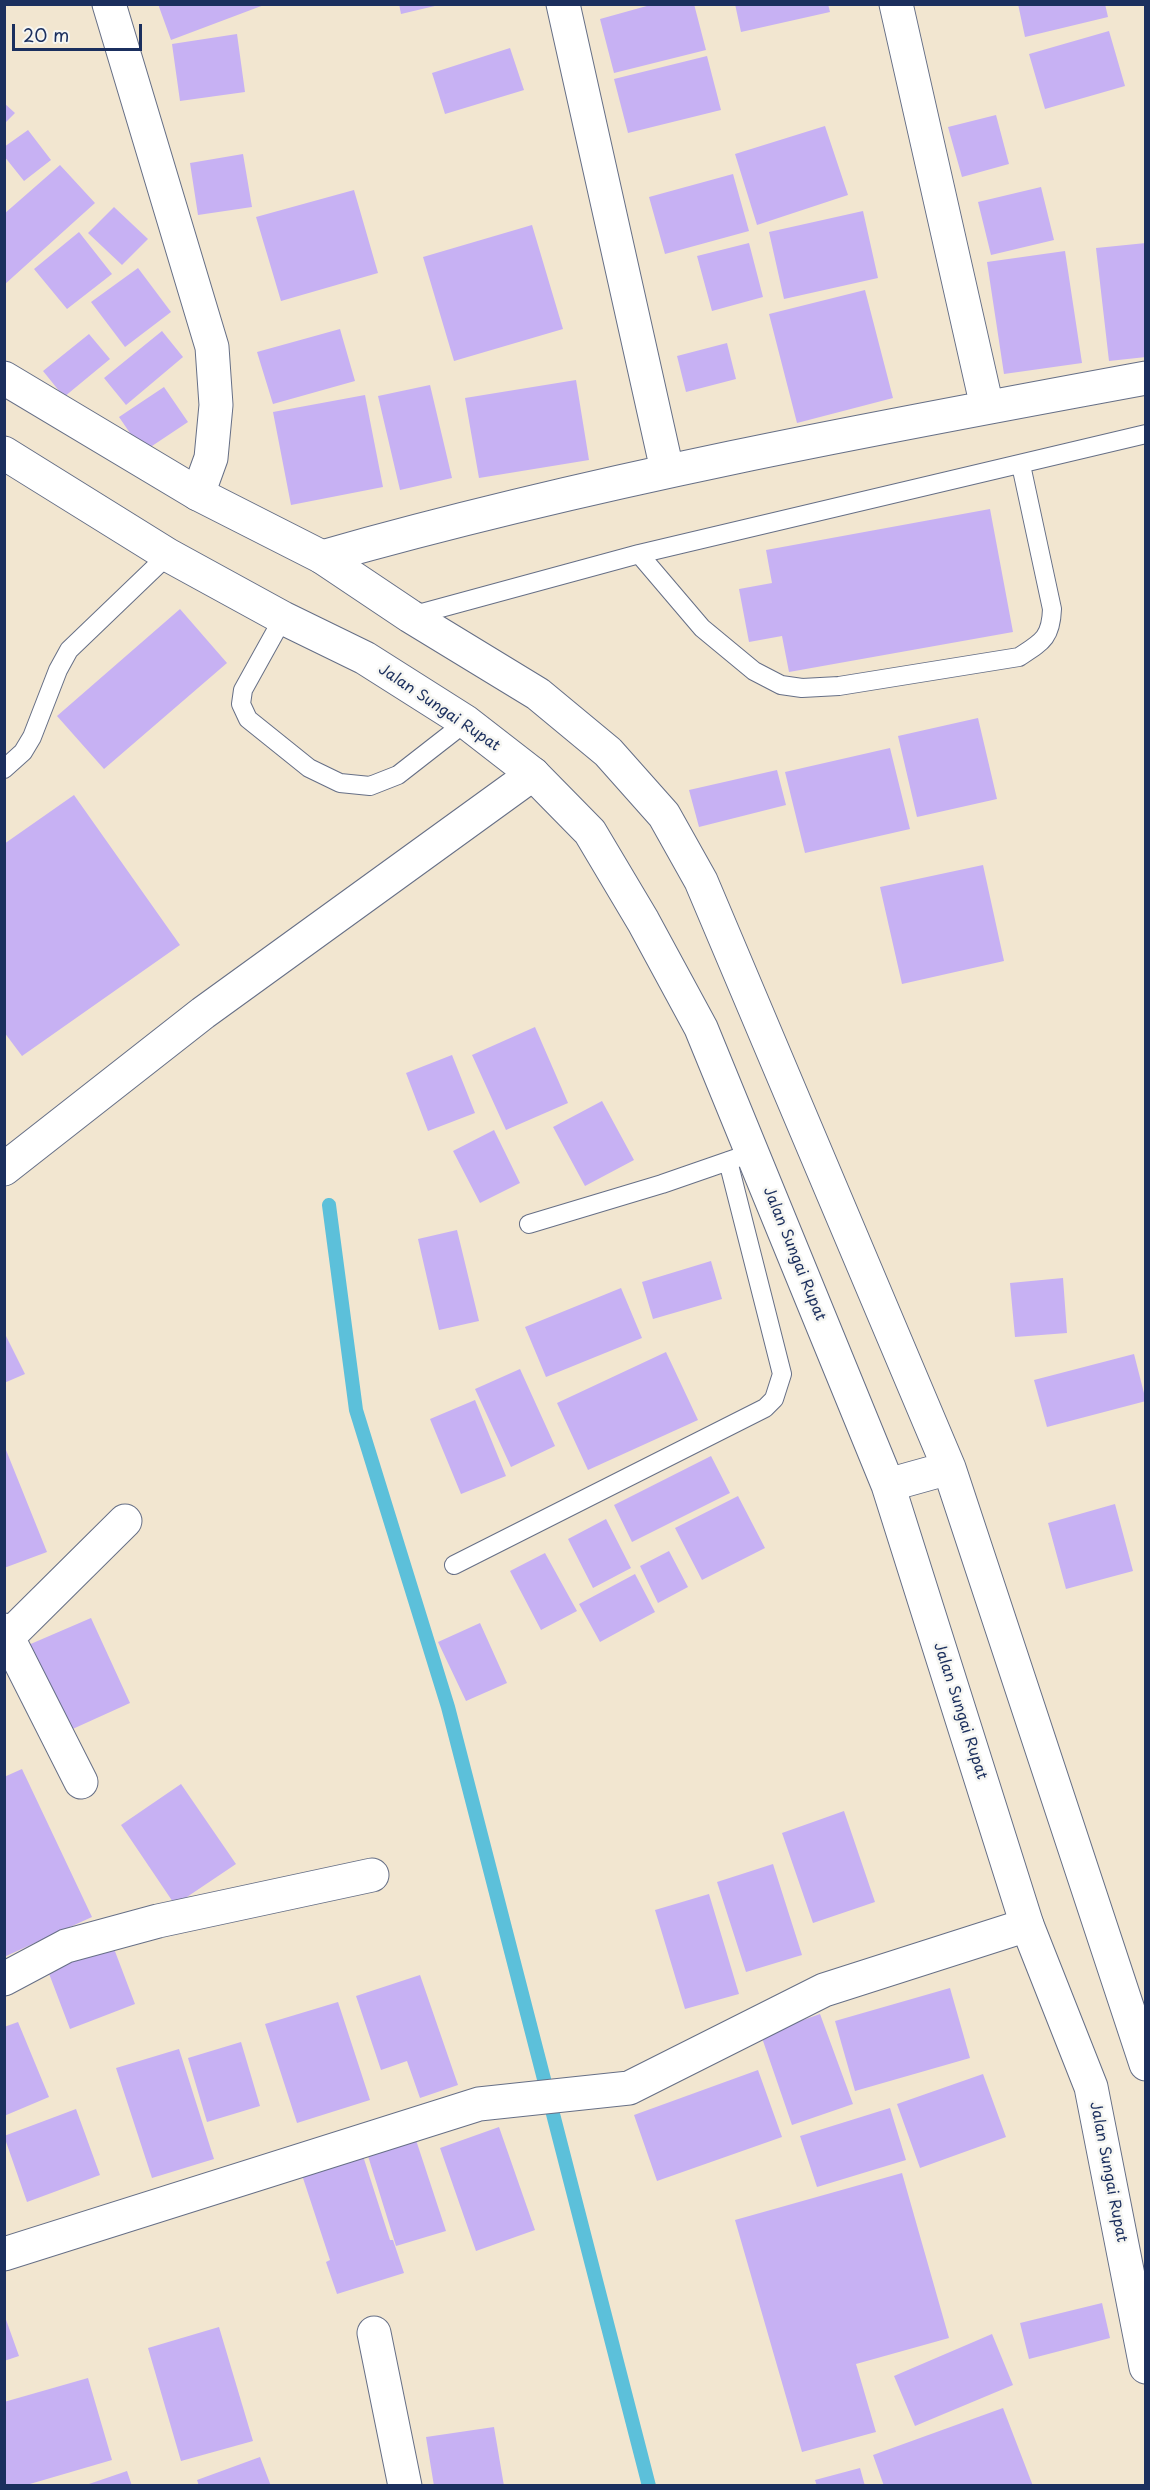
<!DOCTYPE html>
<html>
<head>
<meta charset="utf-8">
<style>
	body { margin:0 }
	#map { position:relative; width:1150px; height:2490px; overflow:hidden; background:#f2e6d0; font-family:"Playpen Sans",sans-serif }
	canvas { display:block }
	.frame { position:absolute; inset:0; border:6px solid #1b2f5e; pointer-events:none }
	.scale { position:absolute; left:12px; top:24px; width:130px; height:27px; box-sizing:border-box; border:3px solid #1b2f5e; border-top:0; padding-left:8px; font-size:18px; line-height:21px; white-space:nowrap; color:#1b2f5e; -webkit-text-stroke:4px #f6f6f2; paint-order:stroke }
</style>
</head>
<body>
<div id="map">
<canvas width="1150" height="2490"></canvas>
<div class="frame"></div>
<div class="scale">20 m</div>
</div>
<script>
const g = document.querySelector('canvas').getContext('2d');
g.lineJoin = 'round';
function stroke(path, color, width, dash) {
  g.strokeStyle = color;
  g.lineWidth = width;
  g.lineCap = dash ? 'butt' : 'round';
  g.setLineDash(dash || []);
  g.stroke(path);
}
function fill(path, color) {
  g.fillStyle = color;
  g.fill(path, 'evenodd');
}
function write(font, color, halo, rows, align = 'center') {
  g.font = font + ' "Playpen Sans",sans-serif';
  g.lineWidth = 5;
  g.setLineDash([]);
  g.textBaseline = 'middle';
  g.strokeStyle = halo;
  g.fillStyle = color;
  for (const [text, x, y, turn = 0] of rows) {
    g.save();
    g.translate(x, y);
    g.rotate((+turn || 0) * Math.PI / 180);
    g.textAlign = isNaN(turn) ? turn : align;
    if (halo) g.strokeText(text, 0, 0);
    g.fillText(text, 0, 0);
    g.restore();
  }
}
stroke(new Path2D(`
	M329 1205 356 1410 448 1707 649 2486`), '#5cc0da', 14);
fill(new Path2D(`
	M158 4H264V5L171 40Z
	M399 4H438L439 5 401 14Z
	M654 4H694L706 50 614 73 600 19Z
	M735 4H828L830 12 741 32Z
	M1018 4H1105L1108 17 1025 37Z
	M1109 31 1125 86 1045 109 1029 54Z
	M237 34 245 92 180 101 172 44Z
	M510 48 524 90 445 114 432 73Z
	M707 56 721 110 628 133 614 79Z
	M4 103 15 113 4 124Z
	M996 115 1009 164 962 177 948 127Z
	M825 126 848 195 757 225 735 154Z
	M28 130 51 160 24 181 4 156V147Z
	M243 154 252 207 198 215 190 163Z
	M60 165 95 203 4 285V214Z
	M733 174 749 231 665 254 649 197Z
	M1041 187 1054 240 991 255 978 202Z
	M354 190 378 273 281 301 256 217Z
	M114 207 148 239 122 265 88 233Z
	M863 211 878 278 784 299 769 232Z
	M532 225 563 329 454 361 423 257Z
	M79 232 112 274 67 309 34 269Z
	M749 243 763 297 712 311 697 256Z
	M1146 243V357L1109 361 1096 248Z
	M1065 251 1082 363 1004 374 987 262Z
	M138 268 171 312 125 347 91 302Z
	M865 290 893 398 797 423 769 314Z
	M340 329 355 381 273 404 257 352Z
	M162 331 183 357 126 405 104 378Z
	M89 334 110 359 64 397 43 371Z
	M727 343 736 379 686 392 677 356Z
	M576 380 589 460 479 478 465 398Z
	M430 385 452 478 400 490 378 396Z
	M164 387 188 422 143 452 119 417Z
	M365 395 383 487 291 505 273 412Z
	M990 509 1013 632 789 672 782 636 749 642 739 589 772 583 766 550Z
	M180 609 227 663 104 769 57 716Z
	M978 718 997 799 917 817 898 736Z
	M890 748 910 829 805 853 785 772Z
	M777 770 786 805 699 827 689 790Z
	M74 795 180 945 22 1056 4 1032V844Z
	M983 865 1004 961 902 984 880 887Z
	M535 1027 568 1103 506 1130 472 1055Z
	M452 1055 475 1113 428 1131 406 1073Z
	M602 1101 634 1160 585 1186 553 1127Z
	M494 1130 520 1183 480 1203 453 1151Z
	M457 1230 479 1321 439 1330 418 1239Z
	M711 1261 722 1299 653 1319 642 1282Z
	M1063 1278 1067 1333 1015 1337 1010 1283Z
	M621 1288 642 1338 546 1377 525 1327Z
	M4 1332 25 1374 4 1383Z
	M666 1352 698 1420 588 1470 557 1403Z
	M1134 1354 1146 1401 1047 1427 1034 1380Z
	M520 1369 555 1446 511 1467 475 1389Z
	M475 1400 506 1476 461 1494 430 1419Z
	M4 1445 47 1552 4 1568Z
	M711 1456 730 1493 632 1542 614 1505Z
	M738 1496 765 1548 702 1580 675 1528Z
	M1115 1504 1133 1571 1066 1589 1048 1523Z
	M606 1519 631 1568 593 1588 568 1539Z
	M669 1551 688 1587 658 1603 640 1566Z
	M545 1553 577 1611 541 1630 510 1571Z
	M635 1574 655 1612 600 1642 579 1604Z
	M91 1618 130 1703 66 1732 26 1646Z
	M480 1623 507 1683 466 1701 438 1642Z
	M22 1769 92 1917 4 1957V1777Z
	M181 1784 236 1864 175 1905 121 1825Z
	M844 1811 875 1902 813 1923 782 1833Z
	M773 1864 802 1955 746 1972 717 1882Z
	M709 1894 739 1994 685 2009 655 1910Z
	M113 1946 135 2004 70 2029 48 1971Z
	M420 1975 458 2085 420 2098 407 2061 381 2070 356 1996Z
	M950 1988 970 2058 855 2091 835 2021Z
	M338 2002 370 2100 297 2123 265 2024Z
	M820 2014 853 2104 792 2125 761 2035Z
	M18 2022 49 2097 4 2116V2027Z
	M241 2042 260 2106 207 2122 188 2058Z
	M179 2049 214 2159 152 2178 116 2068Z
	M758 2070 782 2137 657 2181 634 2115Z
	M983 2074 1006 2137 920 2168 897 2104Z
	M890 2108 906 2160 817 2187 800 2136Z
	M76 2109 100 2175 27 2202 4 2136Z
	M499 2127 535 2230 476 2251 440 2148Z
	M416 2140 446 2231 396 2246 368 2156Z
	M363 2156 390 2240H393L404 2273 337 2294 326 2262 330 2260 302 2175Z
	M902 2173 949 2338 856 2364 876 2432 802 2452 735 2220Z
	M1102 2303 1110 2338 1029 2359 1020 2323Z
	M4 2314 19 2356 4 2361Z
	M219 2327 253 2441 181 2461 148 2348Z
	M992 2334 1013 2385 915 2426 894 2376Z
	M88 2378 112 2460 23 2486H7L4 2478V2402Z
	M1003 2408 1033 2486H884L873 2455Z
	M494 2427 504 2486H434L426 2437Z
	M260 2457 271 2486H199L197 2480Z
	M860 2468 865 2486H817L815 2480Z
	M127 2471 132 2486H86V2485Z`), '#c7b1f3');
const service = new Path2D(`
	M639 554 702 628 754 671 781 685 802 688 839 686 1019 657C1042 642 1051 638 1052 609L1021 465
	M411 616 639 554 1146 434
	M283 618 243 690 241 704 248 719 309 768 340 783 370 786 398 775 466 722
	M4 769 23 752 32 737 58 670 69 650 168 555
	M529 1224 662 1184 737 1158
	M454 1565 765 1408 774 1399 782 1374 728 1161`);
const minor = new Path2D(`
	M109 4 212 347 216 405 211 458 198 494
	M563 4 667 470
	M896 4 987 407
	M322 557C593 480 869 429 1146 378
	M4 1169 203 1013 533 774
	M4 1630 81 1782
	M4 1641 125 1521
	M4 1979 66 1946 158 1921 372 1875
	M4 2254 479 2104 629 2088 824 1990 1027 1925
	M374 2333 405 2486`);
const primary = new Path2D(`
	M4 378 198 494 322 557 410 616 538 694 608 752 664 815 701 881 949 1468 1146 2064
	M4 453 168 555 283 618 365 658 466 722 533 774 590 832 643 921 701 1028 888 1485 1027 1925 1091 2087 1146 2367
	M888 1485 949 1468`);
stroke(service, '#666f86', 20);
stroke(minor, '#666f86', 35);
stroke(primary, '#666f86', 35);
stroke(service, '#fff', 18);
stroke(minor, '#fff', 33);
stroke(primary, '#fff', 33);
write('15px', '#1b2f5e', '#f6f6f2', [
	["Jalan Sungai Rupat",439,708,34],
	["Jalan Sungai Rupat",794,1254,68],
	["Jalan Sungai Rupat",960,1711,72],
	["Jalan Sungai Rupat",1108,2172,79]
]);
</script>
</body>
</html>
